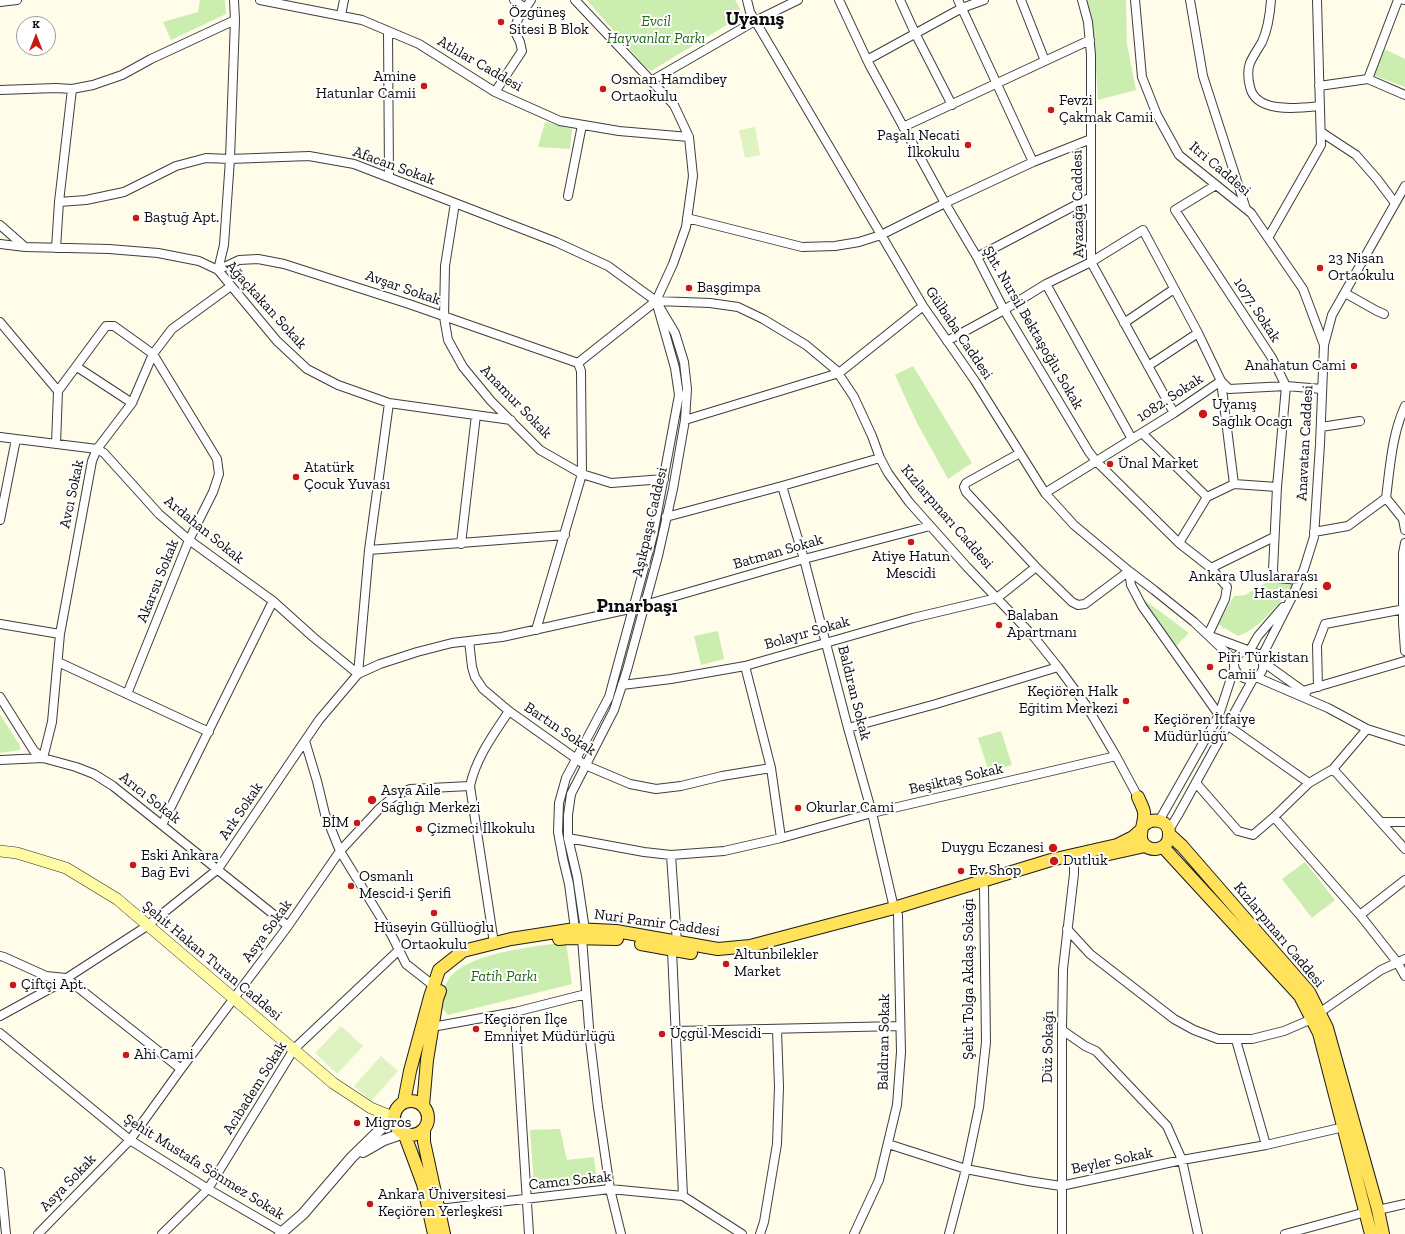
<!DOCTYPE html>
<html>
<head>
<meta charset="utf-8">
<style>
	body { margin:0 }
	#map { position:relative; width:1405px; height:1234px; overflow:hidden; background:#fffcea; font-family:"Zilla Slab",serif }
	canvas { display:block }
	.north { position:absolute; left:16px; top:16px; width:40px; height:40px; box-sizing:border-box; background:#fff; border:1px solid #9d9d9d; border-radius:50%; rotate:0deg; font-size:11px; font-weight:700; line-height:16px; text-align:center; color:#0b0b0b }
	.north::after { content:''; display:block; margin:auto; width:14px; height:18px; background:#c81916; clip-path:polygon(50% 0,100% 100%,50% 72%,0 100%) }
</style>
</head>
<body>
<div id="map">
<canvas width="1405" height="1234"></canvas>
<div class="north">K</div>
</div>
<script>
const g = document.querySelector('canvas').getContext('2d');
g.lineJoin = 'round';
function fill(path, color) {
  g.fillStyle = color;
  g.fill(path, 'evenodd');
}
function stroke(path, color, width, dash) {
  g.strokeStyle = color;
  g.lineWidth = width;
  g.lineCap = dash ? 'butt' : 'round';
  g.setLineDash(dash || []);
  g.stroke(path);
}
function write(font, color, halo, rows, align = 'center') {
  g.font = font + ' "Zilla Slab",serif';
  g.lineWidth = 4;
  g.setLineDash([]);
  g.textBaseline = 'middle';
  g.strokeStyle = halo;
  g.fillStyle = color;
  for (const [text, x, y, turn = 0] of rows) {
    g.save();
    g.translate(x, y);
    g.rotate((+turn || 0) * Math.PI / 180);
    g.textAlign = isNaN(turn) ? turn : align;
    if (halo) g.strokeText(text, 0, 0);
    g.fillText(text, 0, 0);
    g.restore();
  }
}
fill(new Path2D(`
	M200 0H225L226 14 171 40 163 22 198 12Z
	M587 0H735L742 12 740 17 651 71 645 67Z
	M1087 0H1126L1127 44 1136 90 1098 100 1094 35Z
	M1384 49 1405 59V87L1373 75Z
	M545 122 572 129 570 149 538 147Z
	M913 366 972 463 948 479 916 421 895 375Z
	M1285 580 1295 583C1279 602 1263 627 1238 636L1218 624 1234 596 1245 595 1270 581Z
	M1142 598 1189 633 1176 646Z
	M718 631 724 659 701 665 694 636Z
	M0 714 20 746V750L0 753Z
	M1001 731 1012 765 989 772 978 738Z
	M1305 862 1335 900 1312 918 1282 879Z
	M566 942 572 984 448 1015 441 1006C442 996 444 985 450 977 472 952 533 947 566 942Z
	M560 1129 567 1160 594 1157 597 1182 555 1188 539 1189 534 1183 530 1130Z`), '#ccedb0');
fill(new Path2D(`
	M755 127 760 155 745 158 739 130Z
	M341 1026 363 1046 337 1074 315 1053Z
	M381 1056 398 1071 371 1101 354 1086Z`), '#dff3c2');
const minor = new Path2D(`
	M260 0 362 20 419 44 495 92 560 121 619 131 689 137
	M514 0 525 8
	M747 0 750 12 923 306 975 381 1045 493 1074 525 1129 571 1154 590 1194 622 1235 661
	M839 0 869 64 945 203 977 257 1004 310 1089 452 1096 461 1179 543 1211 568 1227 587 1225 599 1208 635
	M900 0 915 33 952 105
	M958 0 1033 162
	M1021 0 1045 61
	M1082 0 1088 22 1091 55V262L1174 413
	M1135 0 1142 77 1157 115 1179 155 1251 213 1303 289 1324 345
	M1190 0 1203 76 1246 209
	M1271 0C1270 14 1268 29 1262 42 1258 49 1253 56 1250 63 1247 71 1248 79 1250 87 1256 114 1299 108 1320 106
	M1404 0H1405
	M0 2 17 0
	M341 15 344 0
	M388 31 389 177
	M867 60 962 8 984 0
	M1368 79 1398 0
	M651 81 755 21 798 0
	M1319 86 1368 79 1405 95
	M0 90 56 88 72 89 93 85 122 75 151 59 235 20
	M495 92 522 51 520 42 516 34 515 27 518 19 531 0
	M903 127 1090 40
	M1321 132 1356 155 1377 179 1395 203
	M1216 185 1175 210 1272 358 1286 386 1277 487 1273 570 1274 576 1278 578 1299 580
	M568 196 582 125
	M59 202 86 200 124 192 176 166 206 158 230 159 309 156 354 164 556 242 608 266 656 301
	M455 203 445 266 444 317 448 340 463 367 491 401 540 450 582 474 611 483 664 479
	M687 218 802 247 835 246 859 242 881 235 945 203 1033 162 1091 139
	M0 225 25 247 109 249 158 253 199 261 218 270 277 341 307 369 338 385 389 403 511 420
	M1268 238 1321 145 1317 0
	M0 244 25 247
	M56 248 59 202 72 89
	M977 257 1091 197
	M218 270 239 260 258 259 284 264 409 304 578 363 656 301 673 264 686 227 693 176 689 137 674 105 575 0
	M218 270 224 245 230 159 235 20 234 0
	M1046 284 1132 439
	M1345 293 1377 311 1384 314
	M656 301 710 303 738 307 763 319 806 345 836 370 854 397 872 436 880 458 888 473 909 502 967 567 1034 637 1058 667 1086 705 1116 756 1138 797
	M0 322 58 391 106 326H114L153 354 217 459 219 474 213 492 189 540 127 694
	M1124 323 1174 289
	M947 341 1004 310 1046 284 1091 262 1143 230 1198 333 1221 381 1234 484
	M1148 366 1198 333
	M77 367 132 403
	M685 420 839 373 923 306
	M1321 427 1360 421
	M1142 433 1207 497
	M0 437 97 449 104 453 159 514 189 540 273 601 313 637 358 674
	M56 444 58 391
	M1020 453 966 483 964 487 966 492 1036 567 1072 602 1078 605 1085 604 1129 571 1131 585 1142 606 1219 715
	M782 486 804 559 848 728 872 813 894 908
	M1045 493 1174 413 1221 381 1229 389 1286 386 1322 389
	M1386 498 1403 519 1405 530
	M666 517 782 486 880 458
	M0 520 16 439
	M1314 532 1348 526 1386 498C1390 467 1392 434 1405 406
	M1179 543 1207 497 1234 484 1277 487
	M1405 543 1403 553V623L1405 651
	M461 544 476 415
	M369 550 565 535
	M1211 568 1274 537
	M0 624 60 634
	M536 630 582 474 581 371 578 363
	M1210 636 1258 654C1262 659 1265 665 1262 671 1250 694 1216 663 1246 650
	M469 641 472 667 475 677 483 689 509 711 585 765 630 784 656 789 681 786 722 776 771 768
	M1250 650 1258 636 1283 607
	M1261 658 1292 597 1304 569 1314 537 1320 444 1324 345 1332 315 1405 186
	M58 662 209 732
	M1263 662 1306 693
	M745 666 771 768 781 838
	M358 674 369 550 389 403
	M1256 677 1328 708 1367 729 1405 741
	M622 685 671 679 745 666 913 618 997 598 1036 567
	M1318 687 1317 645 1325 624 1405 609
	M1303 691 1405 661
	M0 697 34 751 43 758 76 767 94 774 113 786 288 926
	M1227 725 1309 783
	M848 728 936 704 1058 667
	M305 741 317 781 325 814 340 851 392 936 406 964 434 986
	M0 760 43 758 52 722 60 634 92 461 97 449 132 403 153 354 172 329 231 286
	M1333 769 1405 849
	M1196 783 1238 831 1253 835 1274 817 1309 783 1333 769 1367 729
	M1274 817 1360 915 1397 962 1405 976
	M1159 821 1219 715 1234 669
	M1381 822H1405
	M162 825 273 601
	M1169 830 1178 815 1253 679
	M568 838 644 852 671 855 724 851 781 838 872 813 1116 756
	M671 855 677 943
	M1360 915 1405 880
	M575 929 569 884 563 859 558 832 559 803 566 778 609 697 653 535 679 395 675 368 656 301 675 333 684 362 687 389 685 420 673 489 658 556 627 670 614 710 571 794 568 815V838L577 876 585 930
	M1067 929 1090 954 1174 1019 1194 1030 1218 1039H1252L1284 1031 1312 1019
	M582 938 590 1040 598 1107 610 1189 621 1234
	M494 943 470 786C476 758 493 735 509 711
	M672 950 683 1196
	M0 956 4 957 46 976 66 978 181 1069
	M515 1012 529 1234
	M1319 1013 1381 970 1405 959
	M0 1016 53 987 147 926 218 869 319 720 358 674 380 664 417 652 452 643 502 637 634 608 804 559 930 526
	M432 1027 515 1012 586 994
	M1062 1030 1085 1046 1096 1051 1167 1126 1182 1160 1198 1234
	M676 1031 900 1026
	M0 1033 130 1140 208 1189 282 1232
	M1236 1040 1266 1145
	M888 1144 966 1169 1028 1181 1061 1186 1182 1160 1266 1145 1344 1127
	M0 1172 6 1234
	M439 1209 610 1189 683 1196 742 1234
	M1378 1210 1405 1204
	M38 1234 130 1140 181 1069 288 926 340 851 379 809 392 798 410 789 470 786
	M162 1234 208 1189 294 1049 399 950
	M760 1234 764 1222 777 1144 779 1087 777 1030
	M854 1234 879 1180 897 1105 901 1052 898 915
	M949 1234 966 1169 979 1107 986 1042 984 888
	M1062 1234V1030L1063 969 1074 874V861
	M1285 1234 1366 1212`);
const tertiary = new Path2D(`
	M363 1152 384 1140 404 1133
	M280 1234 303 1214 352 1157 393 1117`);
const secondary = new Path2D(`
	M0 851 17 853 66 868 117 899 333 1083 371 1108 393 1117`);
const primary = new Path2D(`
	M1138 797C1140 802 1143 807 1144 812 1146 824 1133 841 1149 848 1154 850 1160 849 1164 846 1167 844 1169 840 1169 835 1170 820 1152 816 1143 826
	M1170 835 1182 846 1309 992 1327 1028 1378 1210 1383 1234
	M1163 847 1300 996 1319 1033 1371 1234
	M1109 854 1145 846
	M559 939 568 938 617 939
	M641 944 691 953
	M394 1118a17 17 0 1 1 34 0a17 17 0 1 1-34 0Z
	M404 1102 410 1071 430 997 439 970 463 951 511 939 575 929 616 931 718 949 750 946 894 908 1051 860 1117 845 1133 837 1141 830
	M423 1106 427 1060 437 999 440 991
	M424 1129V1142L444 1234
	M404 1133 423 1184 434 1234`);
stroke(minor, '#3e3e3e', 10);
stroke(tertiary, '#3e3e3e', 12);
stroke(secondary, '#2d2d2d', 12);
stroke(primary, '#1c1c1c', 14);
stroke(minor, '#fff', 8);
stroke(tertiary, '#fff', 10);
stroke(secondary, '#fffba5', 11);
stroke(primary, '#ffe15a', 12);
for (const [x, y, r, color] of [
	[501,22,4,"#c81916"],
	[424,86,4,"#c81916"],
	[603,89,4,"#c81916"],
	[1051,110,4,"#c81916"],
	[968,145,4,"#c81916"],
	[136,218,4,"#c81916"],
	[1320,268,4,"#c81916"],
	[689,288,4,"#c81916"],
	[1354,366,4,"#c81916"],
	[1203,414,5,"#c81916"],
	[1110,464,4,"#c81916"],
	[296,477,4,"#c81916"],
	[911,542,4,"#c81916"],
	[1327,586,5,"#c81916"],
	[999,625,4,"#c81916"],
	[1210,667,4,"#c81916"],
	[1126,701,4,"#c81916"],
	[1146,729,4,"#c81916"],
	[372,800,5,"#c81916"],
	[798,808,4,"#c81916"],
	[357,823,4,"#c81916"],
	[419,829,4,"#c81916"],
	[1053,848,5,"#c81916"],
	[1054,861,5,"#c81916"],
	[133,865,4,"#c81916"],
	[961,871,4,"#c81916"],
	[351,886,4,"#c81916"],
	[434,913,4,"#c81916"],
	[726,964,4,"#c81916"],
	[13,985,4,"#c81916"],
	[476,1029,4,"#c81916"],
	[662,1034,4,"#c81916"],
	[126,1055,4,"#c81916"],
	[357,1123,4,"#c81916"],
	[370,1204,4,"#c81916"]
]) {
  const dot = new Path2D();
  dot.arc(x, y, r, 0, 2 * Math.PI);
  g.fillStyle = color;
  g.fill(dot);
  stroke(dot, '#fff', 1.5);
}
write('15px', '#0b0b0b', '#fff', [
	["Özgüneş",509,13],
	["Sitesi B Blok",509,30],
	["Amine",416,77,"right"],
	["Hatunlar Camii",416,94,"right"],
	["Osman Hamdibey",611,80],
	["Ortaokulu",611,97],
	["Fevzi",1059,101],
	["Çakmak Camii",1059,118],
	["Paşalı Necati",960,136,"right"],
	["İlkokulu",960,153,"right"],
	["Baştuğ Apt.",144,218],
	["23 Nisan",1328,259],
	["Ortaokulu",1328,276],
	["Başgimpa",697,288],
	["Anahatun Cami",1346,366,"right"],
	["Uyanış",1212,405],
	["Sağlık Ocağı",1212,422],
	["Ünal Market",1118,464],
	["Atatürk",304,468],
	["Çocuk Yuvası",304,485],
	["Atiye Hatun",911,557,"center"],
	["Mescidi",911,574,"center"],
	["Ankara Uluslararası",1318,577,"right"],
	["Hastanesi",1318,594,"right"],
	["Balaban",1007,616],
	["Apartmanı",1007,633],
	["Piri Türkistan",1218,658],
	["Camii",1218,675],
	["Keçiören Halk",1118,692,"right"],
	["Eğitim Merkezi",1118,709,"right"],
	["Keçiören İtfaiye",1154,720],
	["Müdürlüğü",1154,737],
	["Asya Aile",381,791],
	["Sağlığı Merkezi",381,808],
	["Okurlar Cami",806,808],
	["BİM",349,823,"right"],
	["Çizmeci İlkokulu",427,829],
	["Duygu Eczanesi",1044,848,"right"],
	["Eski Ankara",141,856],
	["Bağ Evi",141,873],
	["Dutluk",1063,861],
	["Ev Shop",969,871],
	["Osmanlı",359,877],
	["Mescid-i Şerifi",359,894],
	["Hüseyin Güllüoğlu",434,928,"center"],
	["Ortaokulu",434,945,"center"],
	["Altunbilekler",734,955],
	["Market",734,972],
	["Çiftçi Apt.",21,985],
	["Keçiören İlçe",484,1020],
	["Emniyet Müdürlüğü",484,1037],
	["Üçgül Mescidi",670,1034],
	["Ahi Cami",134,1055],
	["Migros",365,1123],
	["Ankara Üniversitesi",378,1195],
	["Keçiören Yerleşkesi",378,1212]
], 'left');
write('italic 15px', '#226916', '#fff', [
	["Evcil",656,22],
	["Hayvanlar Parkı",656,39],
	["Fatih Parkı",504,977]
]);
write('15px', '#0b0b0b', '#fff', [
	["Atlılar Caddesi",480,64,30],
	["Afacan Sokak",394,166,20],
	["Itri Caddesi",1220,169,40],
	["Ayazağa Caddesi",1078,204,-91],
	["Avşar Sokak",403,288,19],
	["Ağaçkakan Sokak",266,305,48],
	["1077. Sokak",1257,310,57],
	["Şht. Nursil Bektaşoğlu Sokak",1033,328,60],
	["Gülbaba Caddesi",959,333,56],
	["1082. Sokak",1170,398,-33],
	["Anamur Sokak",516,402,46],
	["Anavatan Caddesi",1305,443,-87],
	["Avcı Sokak",72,494,-78],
	["Kızlarpınarı Caddesi",947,517,49],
	["Aşıkpaşa Caddesi",650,522,-77],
	["Ardahan Sokak",204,530,39],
	["Batman Sokak",778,552,-16],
	["Akarsu Sokak",158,581,-68],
	["Bolayır Sokak",807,633,-16],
	["Baldıran Sokak",854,693,76],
	["Bartın Sokak",560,729,34],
	["Beşiktaş Sokak",956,779,-13],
	["Arıcı Sokak",150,798,38],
	["Ark Sokak",241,811,-56],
	["Nuri Pamir Caddesi",657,923,8],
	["Asya Sokak",267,931,-54],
	["Kızlarpınarı Caddesi",1279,935,50],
	["Şehit Hakan Turan Caddesi",212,961,40],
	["Şehit Tolga Akdaş Sokağı",969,979,-90],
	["Baldıran Sokak",884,1042,-89],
	["Düz Sokağı",1048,1047,-89],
	["Acıbadem Sokak",255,1088,-58],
	["Beyler Sokak",1112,1161,-12],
	["Şehit Mustafa Sönmez Sokak",204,1167,32],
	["Camcı Sokak",570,1181,-6],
	["Asya Sokak",68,1183,-46]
]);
write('bold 19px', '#0b0b0b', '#fff', [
	["Uyanış",755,20],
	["Pınarbaşı",637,607]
]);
</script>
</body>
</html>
